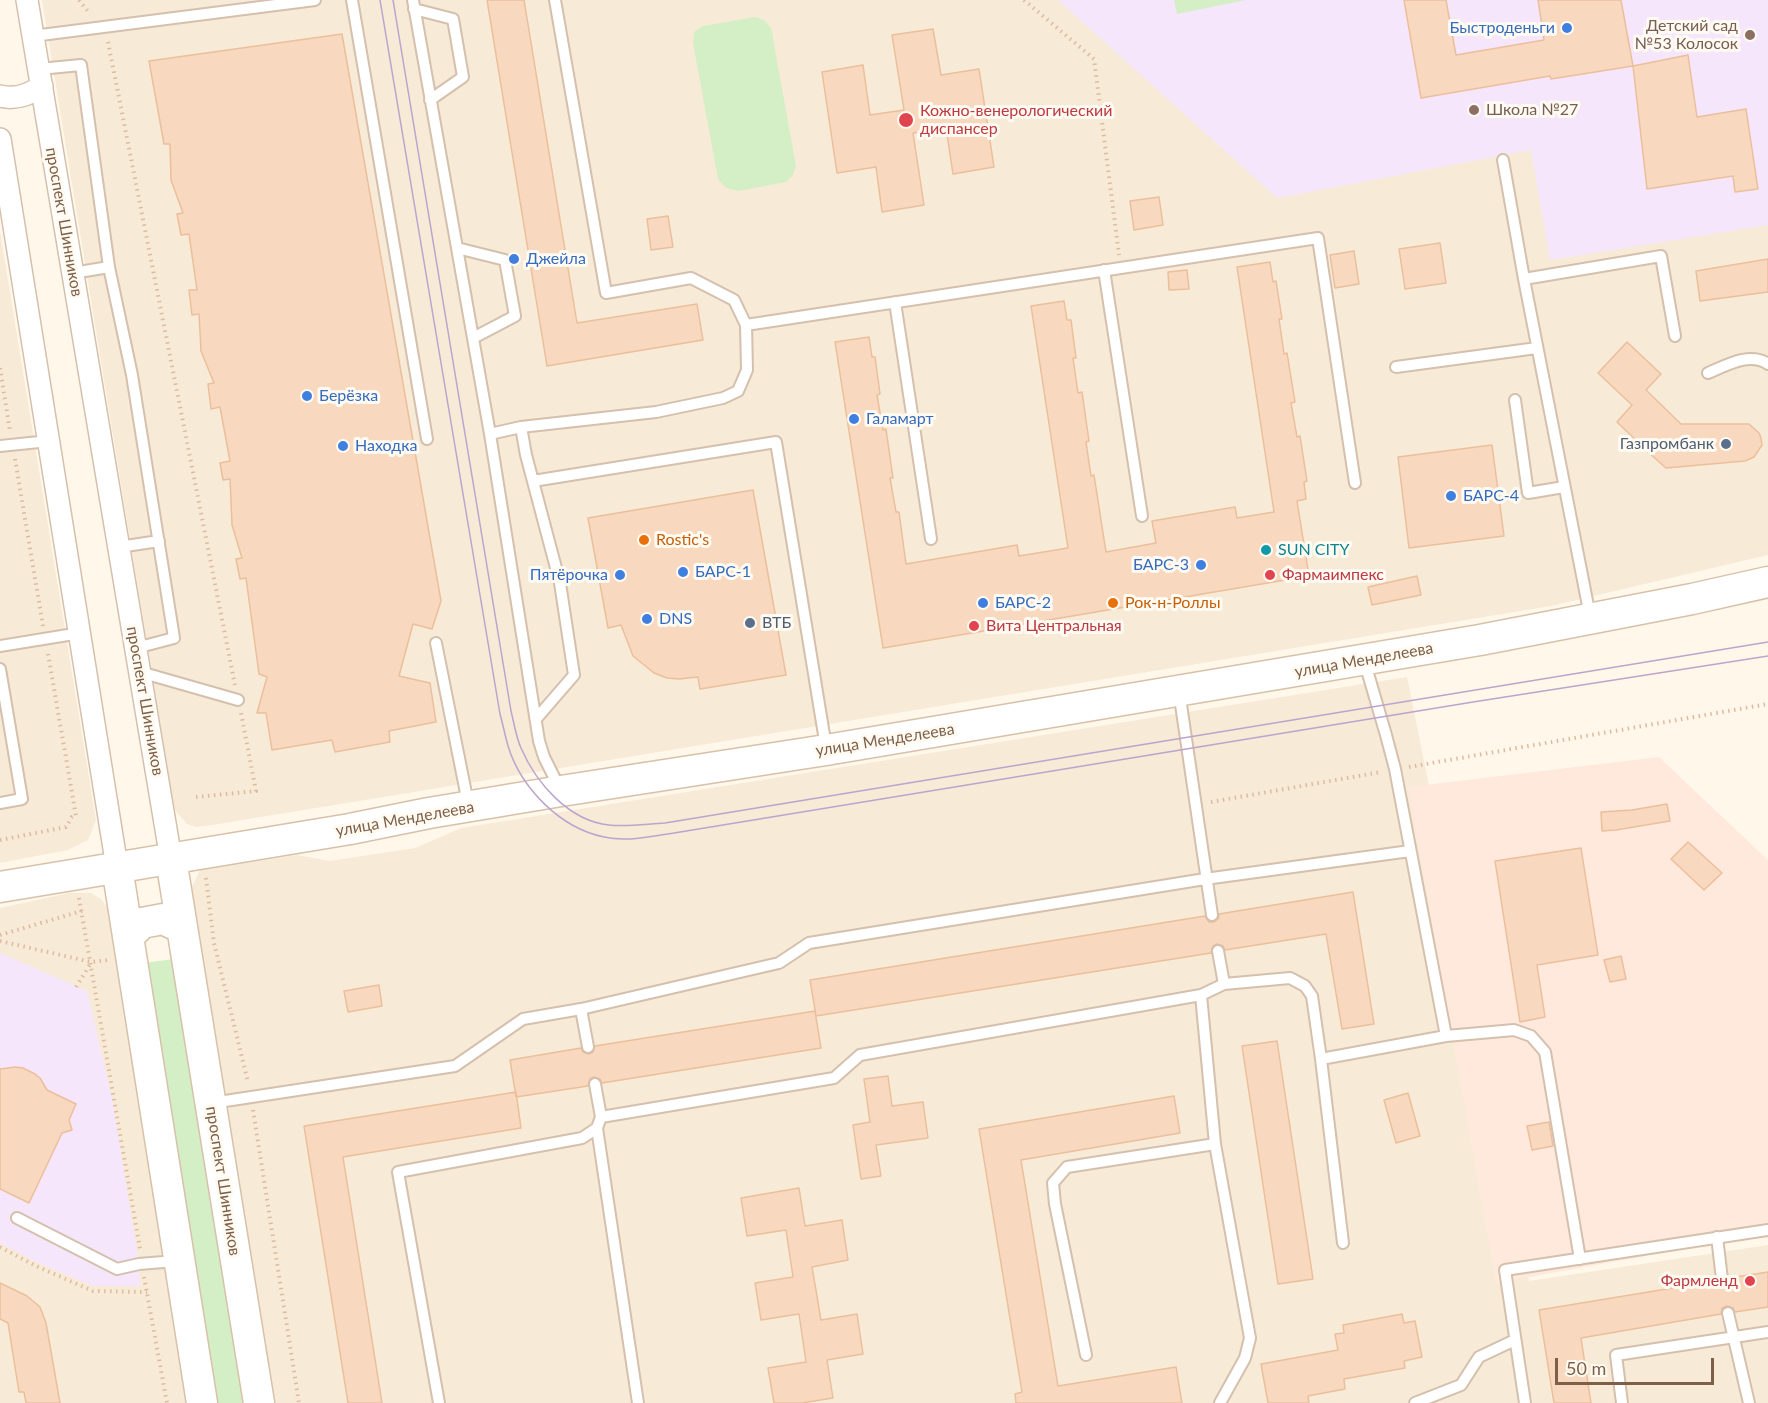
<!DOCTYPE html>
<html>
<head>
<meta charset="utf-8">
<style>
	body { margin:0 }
	#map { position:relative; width:1768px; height:1403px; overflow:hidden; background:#fff8ea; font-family:Lato,sans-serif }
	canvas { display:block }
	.scale { position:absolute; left:1555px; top:1358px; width:159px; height:27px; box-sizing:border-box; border:3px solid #7e5f48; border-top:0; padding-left:8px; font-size:18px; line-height:21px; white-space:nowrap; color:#7e5f48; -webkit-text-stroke:4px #fffbf2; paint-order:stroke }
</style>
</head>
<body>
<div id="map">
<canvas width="1768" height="1403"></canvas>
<div class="scale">50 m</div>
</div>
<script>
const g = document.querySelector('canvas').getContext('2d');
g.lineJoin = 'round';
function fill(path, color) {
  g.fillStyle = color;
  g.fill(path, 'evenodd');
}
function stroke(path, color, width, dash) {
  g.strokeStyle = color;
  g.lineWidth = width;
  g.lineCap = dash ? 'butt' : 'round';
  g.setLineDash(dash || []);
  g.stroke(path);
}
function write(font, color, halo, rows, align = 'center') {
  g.font = font + ' Lato,sans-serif';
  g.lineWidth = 6;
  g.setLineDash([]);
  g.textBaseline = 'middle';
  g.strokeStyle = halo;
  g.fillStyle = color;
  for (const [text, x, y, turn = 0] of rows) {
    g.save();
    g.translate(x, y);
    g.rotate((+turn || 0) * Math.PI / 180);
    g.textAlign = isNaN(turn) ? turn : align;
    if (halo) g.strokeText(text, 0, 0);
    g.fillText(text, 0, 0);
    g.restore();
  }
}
fill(new Path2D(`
	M42 0H1768V555L1551 606 212 825 196 827 187 824 174 809Z
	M0 231 96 820 88 840 68 850 0 863Z
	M1407 677 1529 1281 1768 1245V1403H274L190 891 200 870 297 855 330 861 415 848 461 828Z
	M69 893H91L102 900 115 919 194 1403H0V908Z`), '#f7ead7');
fill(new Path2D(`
	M1659 757 1768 860V1234L1496 1283 1408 787Z`), '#ffe9dd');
fill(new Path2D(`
	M1058 0H1768V225L1550 260 1531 150 1277 198Z
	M0 953 87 991 113 1103 139 1264 140 1286H94L36 1262 0 1243Z`), '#f5e6fc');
fill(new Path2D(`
	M1174 0H1246L1177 14Z
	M755 17 764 20 771 28 796 166 793 175 786 182 738 191 726 188 718 179 693 43 694 32 703 26Z
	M175 959 245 1403H210L142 963Z`), '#d4efc5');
const building = new Path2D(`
	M487 0H524L577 323 697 304 703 340 547 366Z
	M1404 0H1446L1456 55 1544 40 1538 0H1621L1633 66 1551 79 1550 76 1421 98Z
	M933 29 941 75 979 69 994 167 953 174 946 128 913 133 924 205 882 212 876 167 837 173 822 72 863 65 870 115 904 110 892 35Z
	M342 34 441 601 432 629 413 624 399 676 430 683 436 722 389 731 390 742 335 752 332 740 272 750 266 713H257L267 677 259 674 246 578 240 579 236 559 242 558 232 525 230 479 223 480 220 463 230 461 220 407 211 409 208 384 214 383 201 351 199 314 192 315 189 290H197L189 234 181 235 177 214 183 213 171 180 170 144H164L149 61Z
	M1688 55 1697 117 1746 109 1758 189 1735 192 1733 176 1647 189 1633 66Z
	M1159 197 1163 225 1134 230 1130 201Z
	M668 216 673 247 651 250 647 219Z
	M1440 243 1446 283 1405 289 1399 249Z
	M1354 251 1359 284 1335 288 1330 255Z
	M1768 259V292L1700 301 1696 271Z
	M1270 262 1273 282 1276 281 1282 319H1279L1284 354 1287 353 1295 402 1291 403 1297 437 1300 436 1307 481 1304 482 1306 499 1297 501 1309 576 883 648 835 342 869 337 872 357H875L880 394 877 395 883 430 886 429 893 478H890L896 512H899L906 564 1017 545 1019 556 1068 548 1031 306 1064 301 1067 320H1071L1076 358H1073L1078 393 1082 392 1089 441 1086 442 1091 476 1094 475 1106 552 1156 543 1152 521 1235 507 1237 518 1274 512 1237 267Z
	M1187 270 1189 289 1169 290 1168 272Z
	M1627 342 1661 374 1646 390 1681 424H1749L1759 433 1761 438 1762 445 1754 457 1745 461 1666 468 1648 452 1617 422 1632 405 1598 373Z
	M1492 445 1504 536 1409 548 1398 457Z
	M753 490 786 675 700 689 698 677 679 679 667 678 654 673 633 656 621 625 608 628 588 518Z
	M1417 576 1421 595 1372 605 1368 587Z
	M1667 804 1670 821 1616 830 1602 831 1601 812 1632 810Z
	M1688 842 1722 873 1704 890 1671 859Z
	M1581 848 1598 955 1537 965 1545 1017 1520 1022 1495 861Z
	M1353 892 1374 1024 1342 1029 1326 934 1225 950 1223 946 1217 944 1213 946 1211 953 816 1016 810 980 1205 916 1209 922H1214L1219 918V914Z
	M1621 956 1626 979 1610 982 1604 960Z
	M379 985 382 1006 348 1012 344 991Z
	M815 1011 821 1048 602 1083 600 1079 594 1077 590 1079 588 1086 516 1097 510 1060 581 1048 583 1052 589 1054 593 1052 595 1046Z
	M1277 1041 1313 1279 1278 1284 1242 1046Z
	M15 1067 23 1068 35 1074 40 1078 47 1090 76 1104 69 1120 72 1130 62 1133 29 1203 0 1189V1069Z
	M888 1076 892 1106 923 1102 928 1138 876 1145 881 1176 861 1179 853 1125 870 1122 864 1079Z
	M516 1092 521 1128 343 1157 382 1403H348L304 1126Z
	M1408 1093 1420 1136 1396 1143 1384 1100Z
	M1174 1096 1180 1133 1021 1160 1058 1386 1176 1367 1182 1403H1016L1015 1394 1022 1392 979 1129Z
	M1549 1122 1553 1146 1532 1150 1527 1126Z
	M799 1188 805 1226 842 1220 848 1260 812 1267 821 1320 857 1314 863 1354 827 1360 833 1398 802 1403H774L768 1368 806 1362 799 1314 761 1320 755 1283 793 1277 786 1230 747 1236 741 1198Z
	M1768 1272V1307L1735 1312 1733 1308 1727 1306 1722 1308 1721 1314 1581 1338 1591 1403H1554L1539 1310 1715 1281 1719 1286H1723L1729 1282V1278Z
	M0 1283 27 1296 40 1307 46 1323 60 1403H26L24 1392H19L8 1323 0 1319Z
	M1402 1314 1404 1323 1415 1321 1422 1357 1404 1361 1405 1368 1344 1379 1345 1389 1308 1396 1309 1403H1268L1261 1364 1338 1350 1335 1334 1344 1333 1343 1325Z`);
fill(building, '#f8d8be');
stroke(building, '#ecbf9c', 1.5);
const lane = new Path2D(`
	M352 0 427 439
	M413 0 490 434 539 741 544 757 560 789
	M414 9 453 19 463 77 430 100
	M33 36 315 0
	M39 69 81 65 109 267
	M1503 160 1524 279 1590 616
	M457 248 505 260 515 316 473 338
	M1104 270 1142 516
	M73 273 109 267 132 375 174 638 136 648
	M1524 279 1661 256 1675 336
	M895 302 931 539
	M746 325 1318 238 1355 483
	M1396 367 1537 348
	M1708 373C1725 366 1750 351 1768 364
	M1515 400 1528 493 1564 487
	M490 434 521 427
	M0 446 49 441
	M533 481 776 442 826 747
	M119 547 159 541
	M436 643 468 803
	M0 646 80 633
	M0 669 22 799 0 803
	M140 672 238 700
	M1179 691 1212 915
	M536 719 574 675 560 583 526 455 521 427 656 412 723 398 738 391 747 370 746 325 734 300 691 278 606 293 555 0
	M1218 951 1224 984
	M581 1009 779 963 809 943 1205 879 1410 851
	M1446 1036 1514 1030 1531 1036 1545 1052 1580 1259
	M1321 1059 1343 1243
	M212 1103 455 1066 523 1019 581 1009 588 1047
	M601 1117 834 1078 860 1055 1201 995 1224 984 1290 978 1305 986 1312 996 1321 1059 1446 1036 1395 769 1386 735 1364 660
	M597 1128 638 1403
	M1215 1144 1250 1338 1245 1358 1220 1403
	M17 1218 117 1269 139 1264 176 1261
	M1717 1237 1722 1279
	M1728 1313 1749 1403
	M1086 1355 1055 1204 1053 1183 1067 1167 1215 1144 1201 995
	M439 1403 398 1172 582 1138 597 1128 601 1117 595 1084
	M1415 1403 1461 1385 1479 1357 1515 1340
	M1525 1403 1505 1270 1768 1230
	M1622 1403 1616 1355 1768 1332`);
const street = new Path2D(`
	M27 0 171 859
	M0 96C15 100 29 95 42 86
	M0 139 117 867`);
const secondary = new Path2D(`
	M171 859 259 1403
	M117 867 202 1403
	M0 887 350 829 429 813 561 791 826 750 1480 640 1692 599 1768 582
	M128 937 142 923 163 919 182 928`);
stroke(lane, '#d4c0ad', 14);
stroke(street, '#d4c0ad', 24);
stroke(secondary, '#d7c1aa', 33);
stroke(new Path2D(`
	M79 0 90 14
	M1024 0 1094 59 1119 255
	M108 42 235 685
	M0 368 10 431
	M15 459 43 626
	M1409 767 1768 704
	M196 797 256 791 241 713
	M1211 802 1381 772
	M0 840 66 827 72 817 76 816 48 654
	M206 878 214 943 248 1082
	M79 898 140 1249
	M0 935 82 911
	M0 941 91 962 108 960
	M76 987 91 963
	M253 1110 299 1403
	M0 1247 36 1266 93 1291 147 1292
	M144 1277 167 1403`), '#debba0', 4, [1.5, 4.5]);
stroke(lane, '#fff', 10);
stroke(street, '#fff', 21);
stroke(secondary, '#fff', 30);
stroke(new Path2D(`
	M380 0 500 714C503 725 505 735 508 746 521 788 560 828 604 837 625 842 647 837 668 834L1473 702 1768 656
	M393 0 511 711C514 723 516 737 521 748 536 783 569 821 609 825 627 827 646 824 665 823L1768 642`), '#bca4cc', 1.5);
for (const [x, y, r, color] of [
	[1567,28,6,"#3f7fe0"],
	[1750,35,6,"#8d6e63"],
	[1474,110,6,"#8d6e63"],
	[906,120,8,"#e0444e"],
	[514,259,6,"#3f7fe0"],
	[307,396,6,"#3f7fe0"],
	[854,419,6,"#3f7fe0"],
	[1726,444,6,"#5c6f8a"],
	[343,446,6,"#3f7fe0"],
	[1451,496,6,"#3f7fe0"],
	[644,540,6,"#e8710a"],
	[1266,550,6,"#0f9aa8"],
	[1201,565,6,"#3f7fe0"],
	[683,572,6,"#3f7fe0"],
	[620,575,6,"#3f7fe0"],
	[1270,575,6,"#e0444e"],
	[983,603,6,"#3f7fe0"],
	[1113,603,6,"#e8710a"],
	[647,619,6,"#3f7fe0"],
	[750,623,6,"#5c6f8a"],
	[974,626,6,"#e0444e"],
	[1750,1281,6,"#e0444e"]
]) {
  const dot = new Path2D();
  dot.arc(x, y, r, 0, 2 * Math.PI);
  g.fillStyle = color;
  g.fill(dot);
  stroke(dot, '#fffbf2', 2);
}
write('16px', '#785e54', '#fffbf2', [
	["Детский сад",1738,26],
	["№53 Колосок",1738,44],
	["Школа №27",1486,110,"left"]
], 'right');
write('16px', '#366cbe', '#fffbf2', [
	["Быстроденьги",1555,28,"right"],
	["Джейла",526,259],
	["Берёзка",319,396],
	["Галамарт",866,419],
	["Находка",355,446],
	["БАРС-4",1463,496],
	["БАРС-3",1189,565,"right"],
	["БАРС-1",695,572],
	["Пятёрочка",608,575,"right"],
	["БАРС-2",995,603],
	["DNS",659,619]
], 'left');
write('16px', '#be3a42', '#fffbf2', [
	["Кожно-венерологический",920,111],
	["диспансер",920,129],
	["Фармаимпекс",1282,575],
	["Вита Центральная",986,626],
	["Фармленд",1738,1281,"right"]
], 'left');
write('16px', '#7e5f48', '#fffbf2', [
	["проспект Шинников",64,222,80],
	["улица Менделеева",1364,660,-10],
	["проспект Шинников",145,701,80],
	["улица Менделеева",885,740,-9],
	["улица Менделеева",405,819,-10],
	["проспект Шинников",223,1181,81]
]);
write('16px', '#4e5e75', '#fffbf2', [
	["Газпромбанк",1714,444],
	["ВТБ",762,623,"left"]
], 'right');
write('16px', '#c56008', '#fffbf2', [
	["Rostic's",656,540],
	["Рок-н-Роллы",1125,603]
], 'left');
write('16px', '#0d838f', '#fffbf2', [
	["SUN CITY",1278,550]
], 'left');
</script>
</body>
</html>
